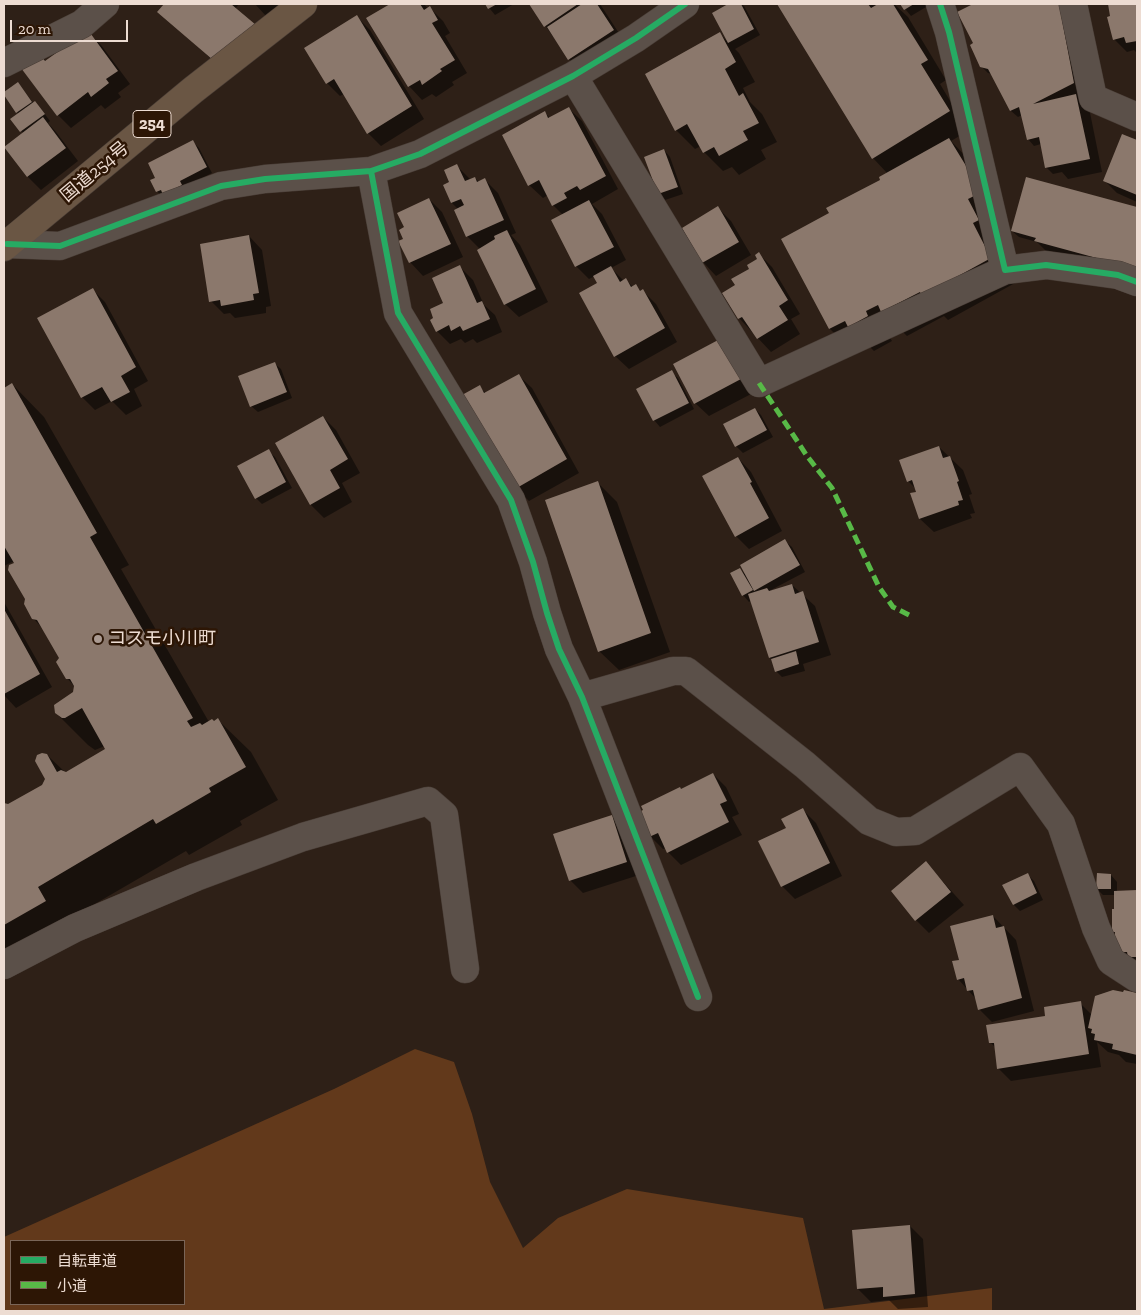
<!DOCTYPE html>
<html>
<head>
<meta charset="utf-8">
<style>
	body { margin:0 }
	#map { position:relative; width:1141px; height:1315px; overflow:hidden; background:#2e2017; font-family:"Zilla Slab","Noto Sans JP",serif }
	canvas { display:block }
	.frame { position:absolute; inset:0; border:5px solid #eddcd2; pointer-events:none }
	.legend { position:absolute; left:10px; top:1240px; width:175px; height:65px; box-sizing:border-box; background:#2d1605; border:1px solid #7a6557; margin:0; padding:6px 9px; list-style:none; font-size:15px; color:#eddcd2 }
	.legend li { display:flex; align-items:center; gap:10px; height:25px }
	.legend b { width:25px; border:1px solid #7a6557 }
	.scale { position:absolute; left:10px; top:20px; width:118px; height:22px; box-sizing:border-box; border:2px solid #eddcd2; border-top:0; padding-left:6px; font-size:15px; line-height:18px; white-space:nowrap; color:#eddcd2; -webkit-text-stroke:4px #2d1605; paint-order:stroke }
</style>
</head>
<body>
<div id="map">
<canvas width="1141" height="1315"></canvas>
<div class="frame"></div>
<ul class="legend">
<li><b style="height:6px;background:#26ab63"></b>自転車道</li>
<li><b style="height:6px;background:#58b947"></b>小道</li>
</ul>
<div class="scale">20 m</div>
</div>
<script>
const g = document.querySelector('canvas').getContext('2d');
g.lineJoin = 'round';
function fill(path, color) {
  g.fillStyle = color;
  g.fill(path, 'evenodd');
}
function stroke(path, color, width, dash) {
  g.strokeStyle = color;
  g.lineWidth = width;
  g.lineCap = dash ? 'butt' : 'round';
  g.setLineDash(dash || []);
  g.stroke(path);
}
function write(font, color, halo, rows, align = 'center') {
  g.font = font + ' "Zilla Slab","Noto Sans JP",serif';
  g.lineWidth = 5;
  g.setLineDash([]);
  g.textBaseline = 'middle';
  g.strokeStyle = halo;
  g.fillStyle = color;
  for (const [text, x, y, turn = 0] of rows) {
    g.save();
    g.translate(x, y);
    g.rotate((+turn || 0) * Math.PI / 180);
    g.textAlign = isNaN(turn) ? turn : align;
    if (halo) g.strokeText(text, 0, 0);
    g.fillText(text, 0, 0);
    g.restore();
  }
}
fill(new Path2D(`
	M415 1049 454 1062 472 1114 490 1182 523 1248 558 1218 627 1189 803 1218 824 1309 992 1288V1311H4V1237L334 1089ZM11 1241H184V1304H11Z`), '#62391b');
fill(new Path2D(`
	M166 4H239L235 9 227 73 159 12Z
	M255 4H312L276 27Z
	M392 4H424L428 9 430 8 443 21 450 33 445 36 467 73 452 82 454 85 436 97 432 94 422 100 409 86 368 19Z
	M486 4H514L495 15Z
	M530 4H600L626 44 582 72 569 59Z
	M731 4H741L744 6 760 35 735 49 739 53 755 82 743 88 750 102 762 114 777 142 761 150 766 159 739 175 732 167 723 171 704 152 701 146 695 149 676 130 720 34 728 42 713 13Z
	M778 4H874L876 6 880 4H894L908 17 946 80 940 84 968 131 951 141 973 164 996 248 1015 283 948 320 944 316 907 336 901 330 889 336 892 341 874 351 869 346 855 353 830 329 783 239 831 214 881 180 887 173 873 158Z
	M901 4H931L911 16Z
	M976 4H1068L1102 172 1068 179 1062 172 1053 174 1046 167 1041 144 1034 146 1028 139 1022 115 1018 117 1011 111 992 74 988 73 981 66 975 44 959 13Z
	M1109 4H1137V53L1134 50 1127 52 1114 39Z
	M357 17 370 30 424 119 381 146 368 133 344 94 340 96 327 83 306 48Z
	M87 32 101 45 130 84 118 93 121 97 105 109 101 105 71 128 58 115 40 55 47 62Z
	M18 83 34 104 35 103 41 109 50 121 48 123 56 132 78 161 41 190 28 177 6 147 24 134 12 119 19 114 17 112Z
	M568 108 582 121 618 189 592 204 602 214 626 260 611 268 624 281 626 280 633 287 636 286 641 292 643 291 656 304 677 342 629 369 615 356 599 284 595 276 589 279 576 266 563 215 553 205 548 195 543 198 529 185 545 113 550 118Z
	M1122 135 1137 141V202L1117 193 1104 180Z
	M193 142 199 148 212 173 163 198 157 191V178Z
	M664 150 670 157 683 194 665 200 659 194Z
	M457 166 470 179 475 178 479 182 485 180 498 193 516 233 511 235 520 245 548 302 519 317 505 304 478 250 480 249 467 236 458 209 452 203 444 186 451 183Z
	M1026 178 1137 208V282L1055 260 1037 242 1019 237 1012 231Z
	M429 199 442 212 463 257 423 276 410 262 406 228Z
	M718 208 731 221 751 255 716 276 703 262 683 228Z
	M249 236 262 250 271 306 266 307V313L235 318 230 313 224 314 211 301Z
	M759 254 772 267 800 314 791 319 800 334 771 352 739 318 736 285 759 259Z
	M460 267 473 280 484 305 495 315 502 332 477 343 473 339 465 343 461 339 450 344 437 331 444 303Z
	M92 289 105 302 148 381 134 389 142 406 126 415 112 401 95 410 82 397Z
	M719 340 753 393 709 416 695 403 674 364Z
	M274 363 281 369 292 398 258 412 251 406Z
	M671 372 678 378 694 409 660 427 654 420Z
	M518 375 532 388 579 473 529 501 516 488 479 387 486 393Z
	M12 384 44 417 129 565 121 569 209 722 214 723 218 720 251 752 278 800 240 821 242 825 189 855 186 851 69 919 4 976V804L8 806 43 786 46 779 47 755 66 773 107 750 105 746 95 750 88 745 56 713 74 693 75 687 67 678 60 658 43 629 33 618 14 561 4 566V389Z
	M755 409 761 415 773 437 743 453 736 446 725 425Z
	M323 417 336 430 360 473 342 483 352 502 324 518 311 505Z
	M939 447 963 470 972 494 969 495 975 513 970 514 972 518 934 532 920 519 912 494 917 493 916 489 908 481Z
	M268 451 275 457 292 488 262 504 256 498Z
	M738 458 751 472 782 531 749 549 736 536Z
	M598 483 617 502 670 652 619 670 599 651Z
	M785 541 792 547 805 572 769 591 792 585 815 606 831 655 803 664 805 671 782 677 776 671 773 661 770 658 752 600 749 602 743 595 740 569 746 575Z
	M4 602 52 687 16 708 4 695Z
	M713 774 726 787 739 814 732 817 742 835 681 865 668 852 666 848 663 849 650 836 681 790Z
	M803 810 816 823 842 876 795 899 782 886 787 829Z
	M612 817 625 830 639 875 583 893 570 880Z
	M926 863 964 905 929 933 916 920Z
	M1028 875 1034 881 1043 900 1020 911 1014 905Z
	M1111 875 1117 882V892H1137V964L1121 951 1117 944 1116 934 1113 931 1116 910 1115 895H1103L1097 889Z
	M993 916 1016 940 1034 1011 992 1022 979 1009 976 999 958 979 960 961Z
	M1125 991 1137 994V1064L1126 1062 1119 1055 1108 1052 1097 1042 1101 1067 1011 1081 998 1068 995 1047 990 1042 1080 1003 1092 1015 1124 994Z
	M910 1226 923 1239 928 1307 898 1309 889 1300 871 1302 858 1289Z`), '#0007');
fill(new Path2D(`
	M164 4H231L256 25 213 60 157 12Z
	M390 4H420L424 10 430 6 438 20 432 23 455 60 440 69 442 71 422 85 420 80 408 87 366 18Z
	M485 4H497L488 9Z
	M529 4H578L544 27Z
	M582 4H597L614 30 568 60 547 27Z
	M728 4H741L754 29 728 43 712 13Z
	M777 4H868L871 8 878 4H893L928 60 921 64 950 111 872 159Z
	M900 4H914L904 10Z
	M973 4H1059L1074 83 1033 104 1076 94 1090 159 1045 168 1039 137 1027 140 1019 107 1010 111 988 69 980 67 970 45 973 43 957 12Z
	M1108 4H1137V41L1126 43 1124 37 1113 40 1107 17 1110 16Z
	M357 15 412 106 367 134 334 79 326 84 304 48Z
	M88 30 118 71 106 79 109 83 91 97 88 92 57 116 21 68 40 54 45 61Z
	M720 32 736 62 725 69 739 96 743 93 759 123 743 131 748 140 719 156 714 147 703 153 687 124 675 131 645 74Z
	M18 82 32 102 16 113 4 95V92Z
	M35 101 45 114 20 132 10 119Z
	M569 107 606 176 580 190 577 186 564 193 567 198 552 206 539 180 528 186 502 135 545 111 548 118Z
	M43 117 66 148 27 177 4 147Z
	M1122 134 1137 140V195L1103 181Z
	M949 138 982 192 968 199 979 220 973 223 991 258 922 296 920 292 881 312 878 305 866 311 868 316 848 327 845 321 829 329 781 239 829 213 826 208 880 180 879 177Z
	M193 140 207 167 180 181 182 185 163 195 161 190 156 192 150 180 155 178 148 163Z
	M664 149 678 187 658 194 644 157Z
	M457 164 465 181 475 177 477 182 485 178 504 220 466 237 454 210 464 205 461 199 451 203 443 185 449 182 444 170Z
	M1026 177 1137 207V269L1034 241 1036 238 1011 231Z
	M429 198 451 244 409 263 398 241 403 239 399 230 404 227 397 213Z
	M589 200 614 247 575 267 551 220Z
	M718 206 739 242 702 263 682 228Z
	M507 230 536 289 504 305 477 250 495 239 494 236Z
	M249 235 259 293 253 294 254 300 221 306 220 300 209 302 200 244Z
	M759 252 788 300 779 306 788 320 757 339 742 317 738 319 722 293 735 285 731 279 749 269 747 265 757 259 755 255Z
	M460 265 477 303 482 301 490 319 463 331 460 326 451 331 449 325 436 332 430 320 433 318 430 309 443 303 432 278Z
	M611 266 620 282 626 278 631 287 636 284 640 291 643 289 665 328 614 357 579 293 597 283 593 276Z
	M93 288 136 367 121 376 130 392 111 402 102 387 81 398 37 318Z
	M720 339 741 379 694 404 673 364Z
	M275 362 287 392 250 407 238 376Z
	M672 370 689 403 653 421 636 389Z
	M519 374 567 459 515 489 462 395 480 385 484 393Z
	M12 383 97 533 90 537 193 718 187 721 191 727 200 723 202 725 212 719 214 721 218 718 246 767 209 788 211 792 156 824 153 819 38 887 46 901 4 925V803L8 804 42 785 45 779 35 761 37 755 42 753 47 754 57 772 61 770 66 772 105 749 82 708 65 718H62L55 713 54 705 73 692 74 686 70 679H66L56 662 59 658 37 620 32 619 24 604 25 599 8 570 9 565 14 563 4 546V388Z
	M755 408 767 430 735 447 723 424Z
	M323 416 348 459 330 470 340 488 310 505 275 443Z
	M939 446 943 458 950 456 959 481 957 482 963 500 958 501 959 505 919 519 910 493 916 492 912 480 907 482 899 460Z
	M269 449 286 482 255 499 237 466Z
	M738 457 752 482 750 483 769 518 735 537 702 476Z
	M598 481 651 633 598 652 545 500Z
	M785 539 800 565 754 591 740 565Z
	M740 568 753 590 742 596 730 573Z
	M792 584 795 594 803 591 819 642 769 658 748 594 767 588 769 591Z
	M4 609 40 674 4 694Z
	M796 651 799 664 775 672 771 659Z
	M713 773 727 801 720 804 729 822 667 853 658 833 649 837 639 812 643 810 641 806 680 787 681 789Z
	M803 808 830 863 781 887 758 841 786 828 781 819Z
	M612 815 627 862 569 881 553 834Z
	M926 861 951 892 915 921 891 891Z
	M1028 873 1037 893 1013 905 1002 885Z
	M1097 873 1111 874V889H1096Z
	M1137 890V957H1128L1127 952H1120L1119 944 1115 945V932H1112V909H1114V891Z
	M993 915 996 928 1004 926 1022 998 978 1010 973 990 967 991 964 978 957 980 952 961 959 960 950 926Z
	M1113 990 1123 992 1124 990 1137 993V1055L1112 1049 1113 1044 1094 1040 1095 1034 1091 1033 1092 1029 1088 1028 1095 996Z
	M1081 1001 1089 1054 997 1069 994 1043H989L986 1025 1045 1016 1044 1007Z
	M910 1225 915 1294 883 1297V1287L857 1289 852 1230Z`), '#8b786c');
const minor = new Path2D(`
	M940 4 949 32 1005 270 1046 265 1118 275 1137 282
	M1073 4 1093 98 1137 117
	M4 63 82 24 105 4
	M573 76 759 383 1005 270
	M371 171 398 313 511 500 533 562 547 613 559 649 582 697 698 997
	M7 244 60 246 221 186 265 179 371 171 420 154 573 76 636 38 685 4
	M582 697 673 671H686L805 765 869 821 896 832 915 831 1020 767 1061 824 1096 928 1111 961 1137 978
	M4 965 75 928 196 877 303 837 428 801 444 815 465 969`);
const highway = new Path2D(`
	M4 247 193 90 303 4`);
stroke(minor, '#493d36', 29);
stroke(highway, '#493d36', 29);
stroke(minor, '#5b5049', 28);
stroke(highway, '#6a5644', 28);
stroke(new Path2D(`
	M759 383 807 456 832 488 879 587 893 607 909 615`), '#58b947', 5, [10, 5]);
stroke(new Path2D(`
	M940 4 949 32 1005 270 1046 265 1118 275 1137 282
	M371 171 398 313 511 500 533 562 547 613 559 649 582 697 698 997
	M7 244 60 246 221 186 265 179 371 171 420 154 573 76 636 38 685 4`), '#26ab63', 6);
for (const [x, y, r, color] of [
	[98,639,5,"#aa9a91"]
]) {
  const dot = new Path2D();
  dot.arc(x, y, r, 0, 2 * Math.PI);
  g.fillStyle = color;
  g.fill(dot);
  stroke(dot, '#2d1605', 2);
}
for (const [x, y, w] of [
	[152,124,38]
]) {
  const box = new Path2D();
  box.roundRect(x - w / 2, y - 13.5, w, 27, 4);
  g.fillStyle = '#2d1605';
  g.fill(box);
  stroke(box, '#eddcd2', 1);
}
write('bold 16px', '#eddcd2', null, [
	["254",152,124]
]);
write('18px', '#eddcd2', '#2d1605', [
	["国道254号",95,172,-40]
]);
write('18px', '#eddcd2', '#2d1605', [
	["コスモ小川町",108,639]
], 'left');
</script>
</body>
</html>
